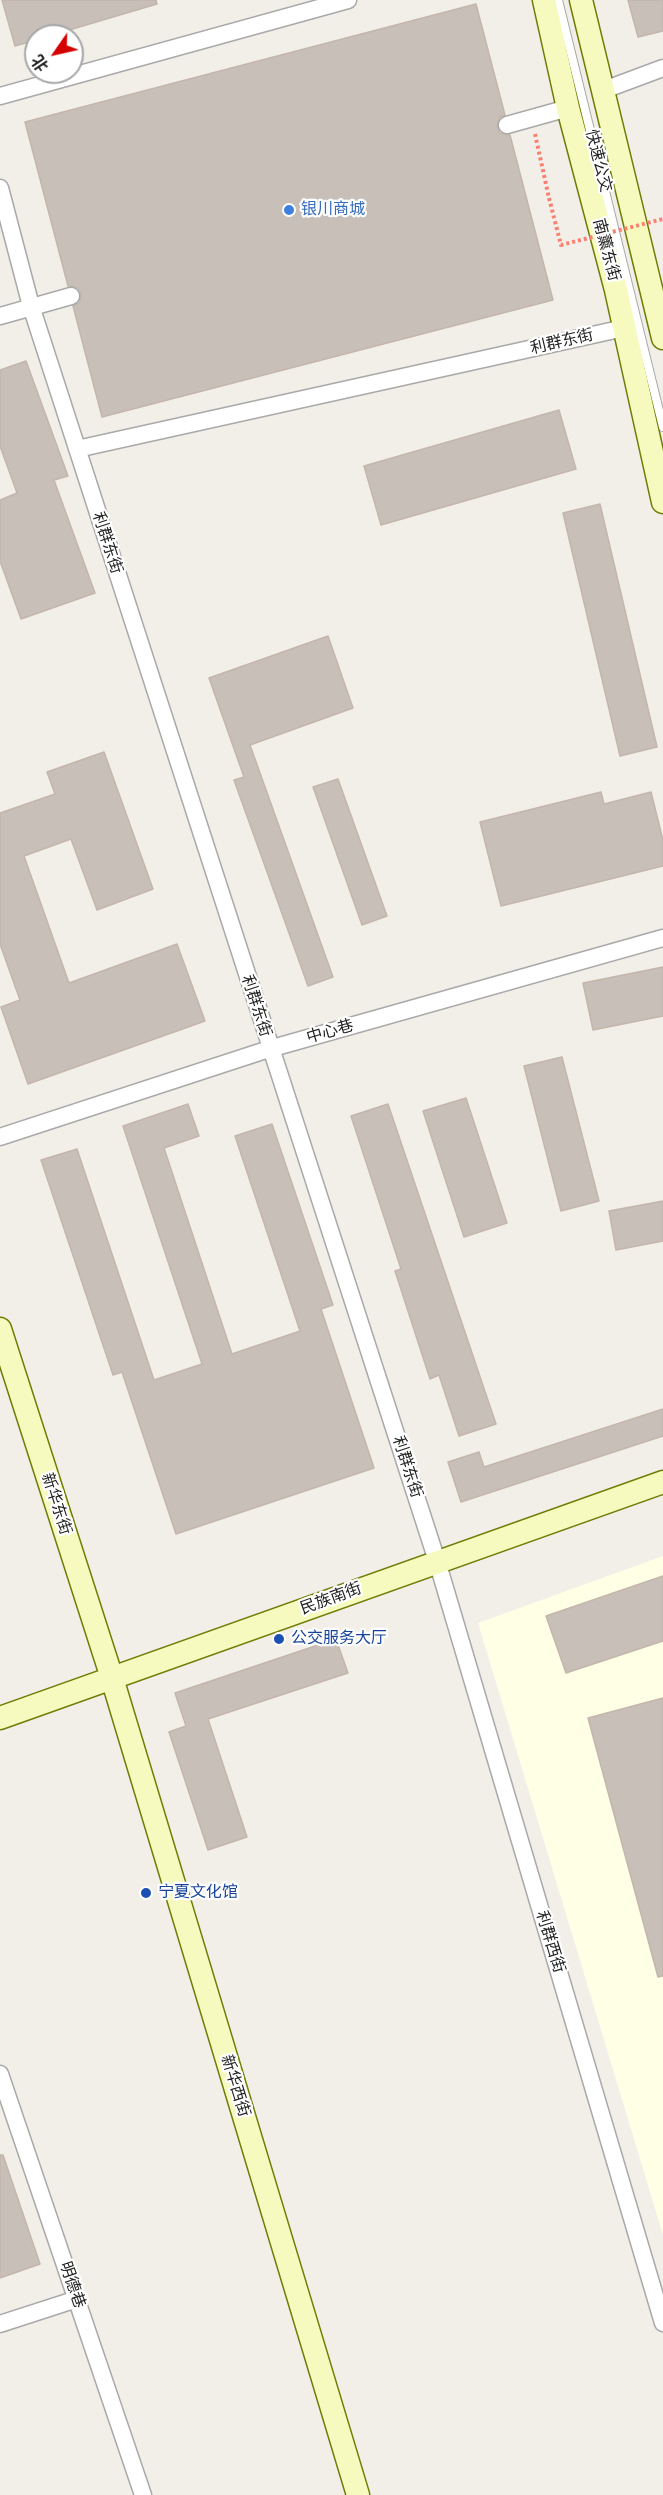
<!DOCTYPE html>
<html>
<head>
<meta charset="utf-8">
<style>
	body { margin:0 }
	#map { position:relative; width:663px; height:2495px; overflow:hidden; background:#f2efe9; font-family:"Space Grotesk","Noto Sans SC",sans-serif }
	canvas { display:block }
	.north { position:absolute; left:24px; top:24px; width:60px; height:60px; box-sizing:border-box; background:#fff; border:2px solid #a7a7a7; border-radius:50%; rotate:236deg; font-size:16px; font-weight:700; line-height:24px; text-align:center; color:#222 }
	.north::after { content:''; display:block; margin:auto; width:21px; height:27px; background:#d40000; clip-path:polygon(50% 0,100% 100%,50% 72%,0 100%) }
</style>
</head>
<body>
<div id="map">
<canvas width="663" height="2495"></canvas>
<div class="north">北</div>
</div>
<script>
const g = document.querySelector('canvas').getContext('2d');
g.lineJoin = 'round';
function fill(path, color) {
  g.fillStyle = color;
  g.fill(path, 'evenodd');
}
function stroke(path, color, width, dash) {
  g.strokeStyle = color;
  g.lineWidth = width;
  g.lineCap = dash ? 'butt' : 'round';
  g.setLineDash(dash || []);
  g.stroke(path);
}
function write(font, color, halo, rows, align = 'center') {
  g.font = font + ' "Space Grotesk","Noto Sans SC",sans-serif';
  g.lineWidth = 4.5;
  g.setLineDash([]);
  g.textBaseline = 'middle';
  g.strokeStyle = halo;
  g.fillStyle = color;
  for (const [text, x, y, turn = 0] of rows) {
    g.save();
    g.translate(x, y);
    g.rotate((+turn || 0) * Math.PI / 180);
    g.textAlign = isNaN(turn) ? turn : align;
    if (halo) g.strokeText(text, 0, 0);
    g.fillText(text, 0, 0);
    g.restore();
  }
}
fill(new Path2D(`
	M663 1556V2235L478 1623Z`), '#ffffe5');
const building = new Path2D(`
	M2 0H156L157 4 49 36H36V40L15 46Z
	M628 0H663V31L638 37Z
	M476 4 505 115 499 118 497 127 500 133 510 135 553 300 102 417 73 306 79 303 81 294 78 288 68 286 25 122Z
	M26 361 68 476 54 480 95 593 21 619 0 561V500L17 493 0 446V370Z
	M559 410 576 469 381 525 364 466Z
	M600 504 657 747 620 756 563 513Z
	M328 636 353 708 250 745 333 977 308 986 234 780 244 777 209 678Z
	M104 752 153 889 97 910 71 839 24 856 69 983 177 944 205 1021 28 1084 1 1007 20 1000 0 944V813L55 794 47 772Z
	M338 779 387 916 362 925 313 787Z
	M601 792 604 804 651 792 663 840V866L501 906 480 822Z
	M663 967V1016L593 1030 583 983Z
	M562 1057 599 1201 561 1211 524 1066Z
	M466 1098 507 1223 464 1237 423 1111Z
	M188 1104 199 1136 164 1148 232 1354 300 1331 235 1136 272 1124 333 1305 321 1309 374 1468 176 1534 122 1372 113 1375 41 1160 77 1149 154 1380 202 1364 123 1126Z
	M388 1104 496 1424 459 1436 439 1375 430 1379 395 1271 401 1269 351 1116Z
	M663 1201V1241L616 1250 609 1211Z
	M663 1409V1436L461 1502 448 1462 479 1452 484 1467Z
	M663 1576V1641L566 1673 546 1616Z
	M336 1639 348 1673 208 1719 247 1837 208 1850 169 1732 186 1726 175 1693Z
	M663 1698V1976L658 1977 588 1718Z
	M0 2155H3L40 2264 0 2278Z`);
fill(building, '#c7bfb8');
stroke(building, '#c4b6ab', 1.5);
const lane = new Path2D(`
	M558 0 663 427`);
const street = new Path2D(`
	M604 90 663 68
	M0 96 348 0
	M507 125 568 108
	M0 188 31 306 437 1561 663 2323
	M0 316 71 296
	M77 449 624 328
	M0 1137 269 1049 663 938
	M0 2074 143 2495
	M0 2324 77 2299`);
const secondary = new Path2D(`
	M544 0 568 108 616 290 663 502
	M581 0 663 338
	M0 1329 112 1678 358 2495
	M0 1718 663 1482`);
stroke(lane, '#a9a9a9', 10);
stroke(street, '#a9a9a9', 19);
stroke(secondary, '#707d05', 25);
stroke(new Path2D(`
	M535 134 549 198`), '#fa8072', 4, [3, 3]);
stroke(lane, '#fff', 8);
stroke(street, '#fff', 16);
stroke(secondary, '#f7fabf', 22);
stroke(new Path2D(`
	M549 198 561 245 663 219`), '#fa8072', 4, [3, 3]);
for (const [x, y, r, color] of [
	[289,210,6,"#3f7fe0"],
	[279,1639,6,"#1a4fb4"],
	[146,1893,6,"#1a4fb4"]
]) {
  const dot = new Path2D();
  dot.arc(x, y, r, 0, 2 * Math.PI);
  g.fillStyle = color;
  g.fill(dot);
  stroke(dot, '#fff', 2);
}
write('16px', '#222', '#fff', [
	["快速公交",598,161,76],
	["南薰东街",606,250,75],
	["利群东街",562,342,-13],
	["利群东街",107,543,72],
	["利群东街",256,1006,72],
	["中心巷",330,1032,-16],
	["利群东街",407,1467,72],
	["新华东街",56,1504,72],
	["民族南街",331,1599,-20],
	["利群西街",550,1942,73],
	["新华西街",235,2086,73],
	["明德巷",72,2285,71]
]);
write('16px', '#366cbe', '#fff', [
	["银川商城",301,210]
], 'left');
write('16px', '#164399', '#fff', [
	["公交服务大厅",291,1639],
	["宁夏文化馆",158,1893]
], 'left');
</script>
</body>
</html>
